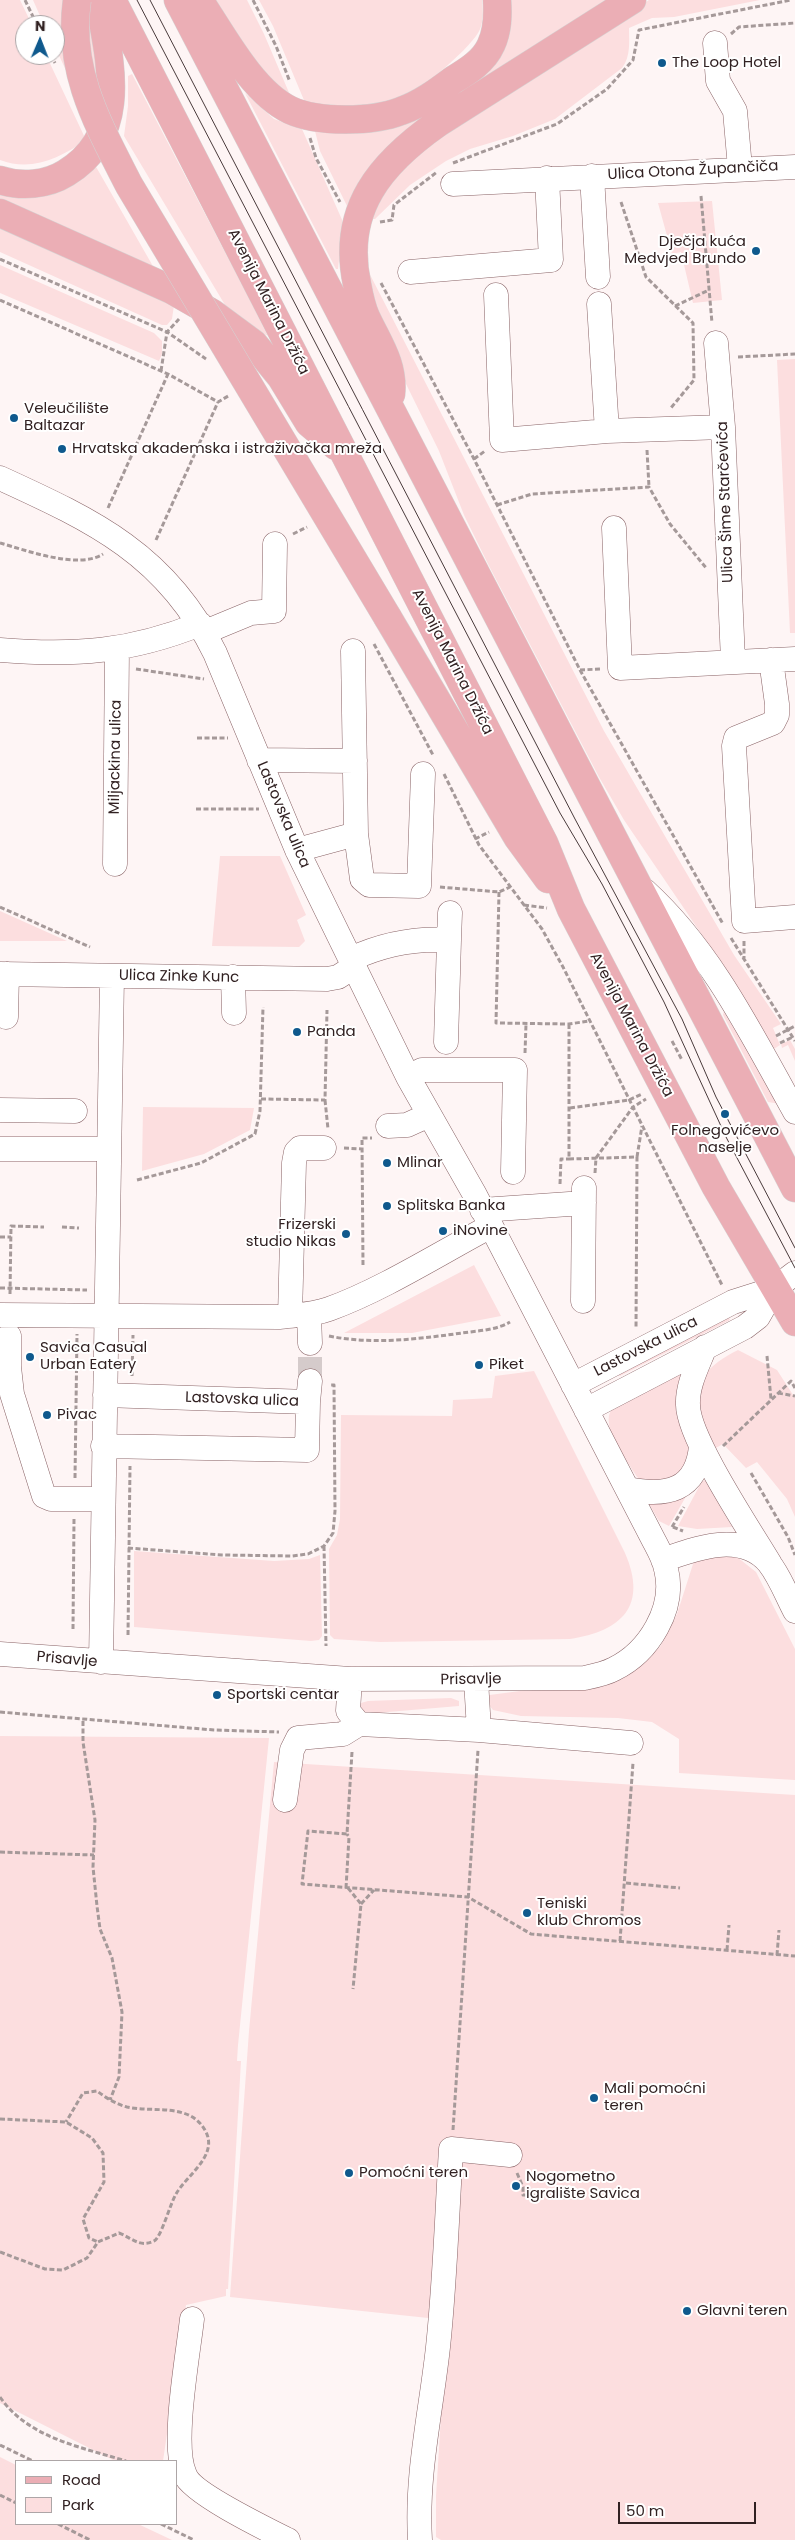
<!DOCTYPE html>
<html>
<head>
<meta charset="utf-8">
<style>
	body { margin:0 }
	#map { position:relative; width:795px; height:2540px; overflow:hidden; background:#fef5f5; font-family:Poppins,sans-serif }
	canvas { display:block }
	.legend { position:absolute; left:15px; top:2460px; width:162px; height:65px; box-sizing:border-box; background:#fff; border:1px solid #ada6a7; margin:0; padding:6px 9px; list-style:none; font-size:15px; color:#312122 }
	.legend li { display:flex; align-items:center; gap:10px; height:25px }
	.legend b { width:25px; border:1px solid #ada6a7 }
	.north { position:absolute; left:15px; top:15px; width:50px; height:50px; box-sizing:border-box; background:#fff; border:1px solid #ada6a7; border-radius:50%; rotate:1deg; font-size:14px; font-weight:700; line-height:20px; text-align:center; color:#312122 }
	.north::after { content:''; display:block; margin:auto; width:18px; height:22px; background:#0f598d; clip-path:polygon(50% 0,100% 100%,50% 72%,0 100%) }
	.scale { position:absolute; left:618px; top:2502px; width:138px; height:22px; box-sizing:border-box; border:2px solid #312122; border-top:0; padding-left:6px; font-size:15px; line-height:18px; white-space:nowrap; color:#312122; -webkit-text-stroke:4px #fff; paint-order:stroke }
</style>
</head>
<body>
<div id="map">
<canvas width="795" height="2540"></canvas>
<ul class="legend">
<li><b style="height:6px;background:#ebaeb5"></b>Road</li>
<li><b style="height:14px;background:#fcdedf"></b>Park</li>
</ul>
<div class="north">N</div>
<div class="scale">50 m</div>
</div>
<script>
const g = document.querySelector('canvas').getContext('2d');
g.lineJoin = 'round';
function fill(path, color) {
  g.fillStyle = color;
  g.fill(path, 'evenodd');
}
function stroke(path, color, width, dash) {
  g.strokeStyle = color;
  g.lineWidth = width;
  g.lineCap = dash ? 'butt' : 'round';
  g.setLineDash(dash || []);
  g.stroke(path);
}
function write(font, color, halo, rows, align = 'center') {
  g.font = font + ' Poppins,sans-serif';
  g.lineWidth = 4;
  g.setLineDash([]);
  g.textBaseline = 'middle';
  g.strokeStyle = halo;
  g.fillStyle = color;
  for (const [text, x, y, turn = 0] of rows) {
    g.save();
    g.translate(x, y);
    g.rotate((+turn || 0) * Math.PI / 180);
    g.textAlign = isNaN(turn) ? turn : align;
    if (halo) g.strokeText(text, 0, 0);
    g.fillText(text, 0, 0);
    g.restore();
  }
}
fill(new Path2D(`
	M0 0H20L32 25H25V55H46L86 140C60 158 32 172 0 160Z
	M33 0H86L99 43 95 132 55 47V25H44Z
	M205 0H247L264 34 293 102 246 55Z
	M259 0H482C483 11 484 24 478 33 467 51 416 95 397 101 368 111 336 108 306 105L273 26Z
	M511 0H611L384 151 359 181 347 206 320 151 315 131 376 128 510 25Z
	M649 0H760L674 17 652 18 629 28C629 42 631 56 622 68L555 119 513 136 470 149 446 161 410 185 375 219H370L379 196 411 159 492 101Z
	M132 74 249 298 268 336 231 315 124 136 128 106V76Z
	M245 93 274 119 302 129 343 222 338 269H336Z
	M95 165 154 268 0 199V190Z
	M712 201 722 300 693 303 681 252 672 254 658 203Z
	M0 226 174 305 172 319 167 325H162L0 252Z
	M362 259 604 731 734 955 781 1024 773 1028 780 1045 774 1049 736 985 624 820 599 777 488 564 464 515 439 451 379 329Z
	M0 265 154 333 162 341V354L159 361 0 293Z
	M795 359V633H790L777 360Z
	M220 856H280L306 915 297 920 305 941 299 947 212 946Z
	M0 911 67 941H0Z
	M724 1011 780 1104 768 1102 723 1015Z
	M790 1040 795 1049V1061L788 1045 782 1048 781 1044Z
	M143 1107 254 1108 250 1130 204 1154 142 1171Z
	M474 1265 501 1316 412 1333H344Z
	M728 1315 730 1320 620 1376 617 1375Z
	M738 1350 777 1370 795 1398V1517L787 1499 757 1462 746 1468 723 1444 714 1449C709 1440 700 1428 698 1418 692 1381 708 1365 738 1350Z
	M534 1371 625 1553C648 1606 622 1631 570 1639L380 1642 334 1639 330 1635 329 1549 337 1535 340 1519 341 1415 452 1416 453 1400 492 1398 495 1376Z
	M683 1373 692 1452 677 1479 644 1482 637 1477C627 1460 599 1426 612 1409Z
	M706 1480 732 1527 697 1529 678 1526 702 1481Z
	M692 1486 669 1526 659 1521 648 1502Z
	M134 1551 274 1561 309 1559 320 1555 322 1636 319 1640 311 1641 134 1627Z
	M720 1553 737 1557 756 1572 795 1649V1780L679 1773V1739L652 1722 618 1718 521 1716 493 1710 482 1696 520 1691 607 1685 635 1669 660 1647 677 1614 694 1561Z
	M451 1698 459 1701V1706L376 1713 361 1712 356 1707 361 1703 368 1701Z
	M0 1736 269 1738 238 2045 237 2061H241L228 2289H226V2296L186 2305 163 2461H115L0 2403Z
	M274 1762 795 1795V2540H441L436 2537V2496L447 2320 230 2297 249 2031Z
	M0 2457 16 2465V2524H138L172 2540H0Z`), '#fcdedf');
stroke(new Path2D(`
	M310 1381V1343`), '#d5cbcb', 24, [24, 12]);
const minor = new Path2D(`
	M715 43 718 81 735 111 740 168
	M592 176 598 277
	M453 184 795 167
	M410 272 551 260 547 178
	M496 295 502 440 607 431 723 427
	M599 304 607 431
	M716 343 723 427 733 661
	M0 478C94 521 167 555 215 653L297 850 408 1077 475 1195 652 1537C657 1547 664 1558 666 1569 676 1608 649 1652 614 1669 605 1674 594 1676 584 1678L350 1679 0 1654
	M614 528 620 668 795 659
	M205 632 251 613 274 611 275 544
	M0 650C75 656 130 652 200 624
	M353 651 356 834 362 879 369 885 419 886 423 774
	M771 660 777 704V715L773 723 736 738 734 746 744 921 795 917
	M259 760 355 761
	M297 850 356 834
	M115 864 117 649
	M645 891C711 951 752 1035 795 1112
	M449 940 450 913
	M351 959C381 945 416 938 449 940L446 1042
	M0 974 327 979 338 977 355 966
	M233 977 234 1013
	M6 1017 7 974
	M408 1077 422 1070H515L513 1172
	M0 1110 75 1111
	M388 1126 407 1125 429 1115
	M0 1149H109
	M482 1210 584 1203
	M583 1301 584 1188
	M0 1315 279 1317C296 1315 313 1315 329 1309 382 1290 440 1253 491 1226
	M309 1315 310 1343
	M290 1316 294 1163 296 1152 300 1148H324
	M9 1336V1367L12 1394 44 1496 51 1499H102
	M705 1347C698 1365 687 1385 688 1405 688 1438 751 1532 770 1564
	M573 1385 733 1302 774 1289
	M308 1402 310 1381
	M586 1410 745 1327 758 1317 774 1289 795 1273
	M103 1446 307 1450 308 1402 105 1395
	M628 1489C666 1497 697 1491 701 1446
	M663 1560C696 1548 742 1531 769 1563 780 1577 787 1596 795 1611
	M101 1662 112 976
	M350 1679 348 1711 359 1724 479 1730 631 1743
	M476 1680 479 1730
	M285 1800 292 1750 298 1738 343 1734 359 1724
	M192 2319C188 2355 171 2446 185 2475 192 2493 268 2530 288 2540
	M420 2540C416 2474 431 2412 438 2347 445 2281 447 2214 451 2149L510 2155`);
const major = new Path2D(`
	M112 0 544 843 571 909 716 1187 795 1322
	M178 0 795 1188
	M199 0C222 34 252 92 290 110 318 123 373 122 401 111 421 104 437 92 453 80 468 71 484 61 491 45 498 30 498 15 497 0
	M0 180C21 187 47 185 66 173 130 134 110 62 99 0
	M0 213 172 290 212 313 254 344 281 377 309 423 336 446
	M391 394C394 364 378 343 366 317 361 306 359 295 357 284 341 209 381 163 438 123L632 0
	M388 618 518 838 548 879`);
stroke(minor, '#896366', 25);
stroke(major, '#d6d3d3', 29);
stroke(new Path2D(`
	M25 0 37 25
	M253 0 276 46 290 82
	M731 34 739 27 795 23
	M51 55 55 63
	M310 138 316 158 340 202
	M453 163 557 124 607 89 633 60 639 30 791 0
	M701 196 712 323
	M621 202 646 277 693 323 694 380 670 409
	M380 222 392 220 394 205 437 172
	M0 259 167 332 206 359
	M381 283 474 459 580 670 723 924
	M0 300 168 374 218 402 230 395
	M675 306 709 290
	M738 357 795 354
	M161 371 167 332 179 319
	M647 450 649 487
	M474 459 485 451
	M497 505 532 494 649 487 670 524 707 569
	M108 508 168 374
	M293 534 307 527
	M156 540 218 402
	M0 543C25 550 79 570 103 554
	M374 644 433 755
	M136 669 204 679
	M580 670 600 669
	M197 738H228
	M444 774 479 845 542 929 563 967 722 1285
	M196 809H259
	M475 839 489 832
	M440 887 499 892 510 887
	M499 892 496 1023 569 1024 589 1021
	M524 905 547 908
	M0 907 90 947
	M731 938 795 1041
	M744 941V960
	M569 1024V1159L637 1157 636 1329
	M776 1036 795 1026
	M672 1041 682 1060
	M780 1043 793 1037
	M525 1053 526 1024
	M261 1099 325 1100 327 1010
	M325 1100 328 1129
	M570 1108 629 1100 642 1094
	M344 1148 362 1149
	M637 1157 642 1126
	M595 1173 596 1158 633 1107 646 1099
	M137 1180 201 1163 255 1134 260 1111 263 1007
	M560 1184 561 1159H569
	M62 1227 79 1228
	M0 1237H11
	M363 1265 362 1138H372
	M0 1288 87 1290
	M10 1294 11 1226 44 1227
	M329 1336C373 1345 418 1339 462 1333 477 1331 497 1330 510 1322
	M767 1356 771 1399
	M132 1376 133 1335
	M778 1393 795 1396
	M723 1446 791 1381 795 1388
	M751 1473 788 1537 795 1555
	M75 1478 77 1334
	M672 1527 684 1507
	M673 1527 683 1531
	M324 1546 326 1646
	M128 1548 222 1555 292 1556 308 1554 324 1546 333 1533 335 1511 334 1385H329
	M73 1629 74 1519
	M128 1635 130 1466
	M0 1712 214 1730 279 1732
	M83 1721V1742L95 1820 93 1867 97 1906 100 1929 112 1958 122 2012 119 2077 110 2100
	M352 1752 347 1834 308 1831 302 1884 468 1897 531 1934 795 1956
	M0 1852 94 1855
	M626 1883 680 1888
	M346 1888 349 1837 347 1834
	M348 1888 361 1904 353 1989
	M361 1904 374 1890
	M620 1941 633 1763
	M727 1950 729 1925
	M777 1955 779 1930
	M0 2119 66 2122 92 2138 103 2153 104 2182 83 2219 89 2238 98 2242
	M453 2130 478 1750
	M517 2173 523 2187V2195H534L535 2190
	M0 2252 45 2269 63 2270 87 2258 98 2242 119 2233C132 2238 140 2248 154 2241 161 2238 170 2204 176 2194 186 2176 218 2156 206 2132 191 2102 154 2113 127 2107 116 2104 106 2098 97 2091L83 2093 66 2122
	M0 2397C28 2438 81 2447 126 2461
	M0 2445 33 2461
	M0 2495 16 2503
	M58 2524 90 2540
	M161 2524 194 2540`), '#a59999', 3, [5, 2.5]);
stroke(minor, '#fff', 24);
stroke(major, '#ebaeb5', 28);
stroke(new Path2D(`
	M137 0 560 813 602 884 664 1002 726 1137 795 1268
	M150 0 575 819 682 1019 716 1097 795 1248`), '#493a3b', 1);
const majorBridge = new Path2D(`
	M77 0C67 71 98 124 129 185L388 618`);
stroke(majorBridge, '#d6d3d3', 29, []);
stroke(majorBridge, '#ebaeb5', 28);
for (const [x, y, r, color] of [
	[662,63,5,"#0f598d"],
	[756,251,5,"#0f598d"],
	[14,418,5,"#0f598d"],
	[62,449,5,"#0f598d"],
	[297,1032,5,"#0f598d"],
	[725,1114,5,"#0f598d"],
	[387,1163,5,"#0f598d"],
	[387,1206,5,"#0f598d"],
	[443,1231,5,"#0f598d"],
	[346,1234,5,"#0f598d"],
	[30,1357,5,"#0f598d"],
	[479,1365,5,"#0f598d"],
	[47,1415,5,"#0f598d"],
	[217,1695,5,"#0f598d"],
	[527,1913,5,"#0f598d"],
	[594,2098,5,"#0f598d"],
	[349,2173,5,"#0f598d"],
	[516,2186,5,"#0f598d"],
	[687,2311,5,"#0f598d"]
]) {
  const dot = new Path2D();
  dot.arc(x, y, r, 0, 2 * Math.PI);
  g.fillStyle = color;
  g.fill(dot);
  stroke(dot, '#fff', 2);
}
write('15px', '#312122', '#fff', [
	["The Loop Hotel",672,63],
	["Dječja kuća",746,242,"right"],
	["Medvjed Brundo",746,259,"right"],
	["Veleučilište",24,409],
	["Baltazar",24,426],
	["Hrvatska akademska i istraživačka mreža",72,449],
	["Panda",307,1032],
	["Folnegovićevo",725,1131,"center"],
	["naselje",725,1148,"center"],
	["Mlinar",397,1163],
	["Splitska Banka",397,1206],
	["Frizerski",336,1225,"right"],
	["studio Nikas",336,1242,"right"],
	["iNovine",453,1231],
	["Savica Casual",40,1348],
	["Urban Eatery",40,1365],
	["Piket",489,1365],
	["Pivac",57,1415],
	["Sportski centar",227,1695],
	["Teniski",537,1904],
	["klub Chromos",537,1921],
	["Mali pomoćni",604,2089],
	["teren",604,2106],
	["Pomoćni teren",359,2173],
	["Nogometno",526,2177],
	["igralište Savica",526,2194],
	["Glavni teren",697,2311]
], 'left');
write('15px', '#312122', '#fff', [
	["Ulica Otona Župančiča",693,171,-3],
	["Avenija Marina Držića",268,302,63],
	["Ulica Šime Starčevića",726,502,-92],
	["Avenija Marina Držića",452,662,63],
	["Miljackina ulica",116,757,-89],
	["Lastovska ulica",283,815,67],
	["Ulica Zinke Kunc",179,977,1],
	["Avenija Marina Držića",631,1025,62],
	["Lastovska ulica",646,1347,-27],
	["Lastovska ulica",242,1400,2],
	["Prisavlje",67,1660,5],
	["Prisavlje",471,1680,-1]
]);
</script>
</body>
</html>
